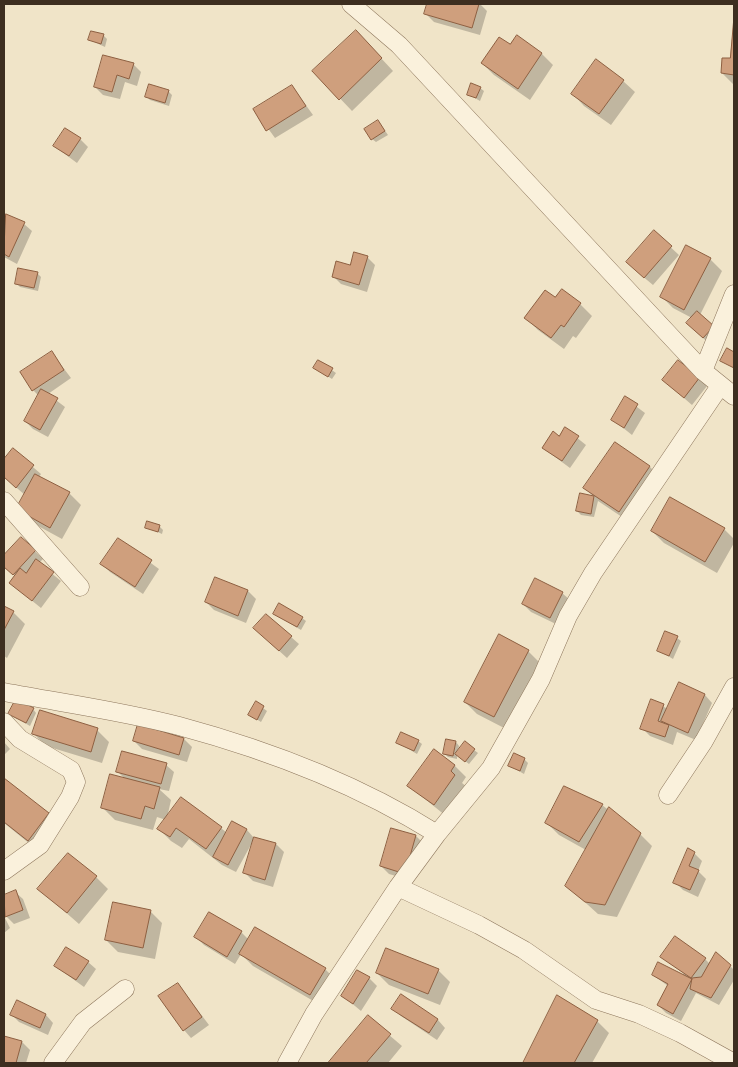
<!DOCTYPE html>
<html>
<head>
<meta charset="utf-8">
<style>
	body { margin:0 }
	#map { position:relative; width:738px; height:1067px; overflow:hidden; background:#f0e4c8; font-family:Lora,serif }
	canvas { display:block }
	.frame { position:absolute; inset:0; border:5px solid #3d2e20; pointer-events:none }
</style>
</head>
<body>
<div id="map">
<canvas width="738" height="1067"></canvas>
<div class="frame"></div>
</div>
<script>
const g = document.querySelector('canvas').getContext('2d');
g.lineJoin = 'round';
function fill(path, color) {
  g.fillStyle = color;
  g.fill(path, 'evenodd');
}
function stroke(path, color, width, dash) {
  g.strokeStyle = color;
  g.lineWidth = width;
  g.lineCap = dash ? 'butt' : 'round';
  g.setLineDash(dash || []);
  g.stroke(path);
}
fill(new Path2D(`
	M429 4H480L487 11 480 35 434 22 426 14Z
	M734 31V85L722 73 732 60Z
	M103 35 107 39 105 47 90 40Z
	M368 44 393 71 352 111 314 71Z
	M511 46 542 54 553 65 530 100 494 75 482 63Z
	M133 64 141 72 137 86 125 82 120 99 103 95 95 87Z
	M623 81 635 92 611 125 584 106 573 94Z
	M149 85 169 92 172 95 169 106 150 100 146 96Z
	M292 86 313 115 275 138 254 109Z
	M480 88 484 91 480 101 468 94Z
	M381 125 388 135 376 142 372 139Z
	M80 139 88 147 77 163 54 146Z
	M6 216 24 224 32 231 17 264 4 257V221Z
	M654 232 679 255 653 285 635 270Z
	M367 257 375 265 367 292 341 284 333 276Z
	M710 259 722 271 700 315 721 334 711 345 695 331 692 318 673 308 661 296Z
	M37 273 41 277 38 291 20 287 16 283Z
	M555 299 580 304 592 316 576 338 573 336 564 349 538 330 526 318Z
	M52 353 71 378 48 394 65 407 48 437 33 429 25 421 39 396 33 390Z
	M319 361 336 373 332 379 315 368Z
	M699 378 707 386 692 405 663 380Z
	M625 398 645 413 632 435 612 419Z
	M566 429 586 445 570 468 543 448 560 437Z
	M615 443 650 467 662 479 631 523 598 501 594 517 581 515 577 511 581 494 594 497 585 488Z
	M13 450 41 474 39 477 69 493 81 505 62 539 29 521 25 495 4 477V461Z
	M159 526 163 530 162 534 147 527Z
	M724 529 734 539V543L717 573 664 543 652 531Z
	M21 538 43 559 39 563 61 581 41 608 10 583 16 576 4 565V557Z
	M118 539 159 569 143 594 110 572 102 564Z
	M216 578 248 591 256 599 246 623 214 610 206 602Z
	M562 593 570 600 558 625 531 612 523 604Z
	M4 608 13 612 25 624 7 658 4 656Z
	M274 614 302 618 306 621 301 630Z
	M254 628 291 637 299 644 287 658Z
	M677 638 681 641 673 659 658 650Z
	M528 651 540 663 506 729 477 714 465 702Z
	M679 684 705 695 712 703 696 740 677 732 673 745 650 736 642 728 652 701 668 709Z
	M256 703 267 711 261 722 250 715Z
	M33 709 36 713 30 726 9 714Z
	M139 726 184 739 192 747 187 762 142 749 134 741Z
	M97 730 109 742 102 763 46 746 34 734Z
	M418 741 422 744 417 754 397 742Z
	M4 742 10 749 4 755Z
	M456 742 459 746 458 752 474 750 478 753 469 764 457 755V759L448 757 445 754Z
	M524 759 528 763 524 774 510 766Z
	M166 765 174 772 169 791 159 789 171 800 167 818 221 828 227 833 233 823 247 830 254 838 276 844 284 852 273 887 253 881 245 873 253 841 236 872 222 865 189 839 182 848 171 841 159 829 166 820 157 817 153 830 115 820 103 808 125 779 117 771Z
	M454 765 466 777 462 783 467 787 446 816 409 786Z
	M4 779 60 826 40 852 4 823Z
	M602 805 640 834 652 846 617 917 598 914 567 886 586 850 559 835 547 823Z
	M392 829 416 836 424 844 413 881 389 874 381 866Z
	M694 853 702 861 698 871 706 879 698 897 683 890 675 882Z
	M96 877 108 889 79 924 39 889Z
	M15 892 23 899 30 918 14 924 4 914V896Z
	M150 911 162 923 155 959 118 952 106 940Z
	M4 916 10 928 4 933Z
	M241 932 249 940 325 969 337 981 322 1006 253 966 241 954 235 964 204 945 196 937Z
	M662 957 705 959 710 964 730 966 734 970V980L719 1005 696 993 681 1021 666 1013 658 1005 668 986 653 975 684 974Z
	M88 962 96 969 84 987 55 966Z
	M438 970 450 982 440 1005 389 985 377 973Z
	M369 978 377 986 361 1011 343 996Z
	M178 984 209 1025 191 1038 184 1030Z
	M401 996 438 1020 445 1028 437 1040 401 1016 393 1008Z
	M557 997 597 1021 609 1033 592 1063H524Z
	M11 1014 46 1015 53 1023 48 1035 19 1022Z
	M368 1017 402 1046 388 1063H330Z
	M4 1037 22 1042 30 1050 26 1063H4Z`), '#0003');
const building = new Path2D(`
	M427 4H479L472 28 424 14Z
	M734 17V75L721 73 722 58H730Z
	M356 30 382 58 339 100 312 71Z
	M91 31 104 34 101 44 88 40Z
	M517 35 542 53 518 89 481 63 499 37 510 44Z
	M103 55 134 63 129 79 117 75 112 92 94 87Z
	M596 59 624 80 599 114 571 94Z
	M471 83 481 87 476 98 467 95Z
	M149 84 169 90 165 103 145 97Z
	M292 85 306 106 266 131 253 109Z
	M378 120 385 131 371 140 364 129Z
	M65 128 81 138 69 156 53 146Z
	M6 214 25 222 9 257 4 254Z
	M654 230 672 246 644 278 626 262Z
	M686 245 711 258 684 310 660 297Z
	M354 252 368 256 359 285 332 277 336 261 350 265Z
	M18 268 38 272 34 288 15 284Z
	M562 289 581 303 564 327 561 325 551 338 524 318 545 290 555 297Z
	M697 311 714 326 703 338 686 323Z
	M727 348 734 352V368L720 361Z
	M52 351 64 370 32 391 20 372Z
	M318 360 333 368 328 377 313 368Z
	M678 360 700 377 684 398 662 380Z
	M41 389 58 398 40 430 24 421Z
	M625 396 638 404 624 428 611 420Z
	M565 427 579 436 562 461 542 448 553 431 559 436Z
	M615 442 650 466 619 512 583 488Z
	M13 448 34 465 16 488 4 477V459Z
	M35 474 70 492 50 528 16 509Z
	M580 493 594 496 591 514 576 511Z
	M670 497 725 528 705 562 651 531Z
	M147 521 160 525 158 532 145 528Z
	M21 537 36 550 13 575 4 567V555Z
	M118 538 152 560 135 587 100 564Z
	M36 559 54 572 32 601 9 583 20 568 26 573Z
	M215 577 248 590 238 616 205 602Z
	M535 578 563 592 550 618 522 604Z
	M279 603 303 617 297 627 273 614Z
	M4 606 14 611 4 630Z
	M266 614 292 636 279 651 253 628Z
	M665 631 678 636 669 656 657 651Z
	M499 634 529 650 494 717 464 702Z
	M679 682 705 694 688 733 661 721Z
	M16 699 34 708 26 723 8 714Z
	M651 699 664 704 658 721 669 725 665 737 640 729Z
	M256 701 264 706 257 720 248 715Z
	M40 710 98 728 91 752 32 734Z
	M138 724 184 738 179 755 133 741Z
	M401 732 419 740 414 751 396 743Z
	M446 739 456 741 453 756 443 754Z
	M465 741 475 749 465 762 455 754Z
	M434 749 455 765 451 771 455 775 434 805 407 786Z
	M122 751 167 763 161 784 116 772Z
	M514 753 525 758 520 771 508 766Z
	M110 774 160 787 154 809 145 806 141 819 101 808Z
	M4 778 49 813 28 841 4 822Z
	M564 786 603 804 579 842 545 823Z
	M181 797 222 827 206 849 176 828 170 837 157 829Z
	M609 807 641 833 605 905 585 902 565 886Z
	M232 821 247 829 228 865 213 857Z
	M391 828 416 835 405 874 380 866Z
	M254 837 276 843 265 880 243 873Z
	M688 848 695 852 689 866 699 870 690 890 673 883Z
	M68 853 97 876 67 913 37 889Z
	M16 890 23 910 5 917 4 895Z
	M113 902 151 910 143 948 105 940Z
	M209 912 242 931 227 957 194 937Z
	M255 927 326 968 310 995 239 954Z
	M675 936 706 958 691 978 660 957Z
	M66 947 89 961 76 980 54 966Z
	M386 948 439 969 428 994 376 973Z
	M716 952 731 965 711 998 690 989 692 978 701 977Z
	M658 962 692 979 673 1014 657 1005 668 984 652 975Z
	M357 970 370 977 353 1004 341 996Z
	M178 983 202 1017 183 1031 158 996Z
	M401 994 438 1019 429 1033 391 1009Z
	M557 995 598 1020 574 1063H523Z
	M17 1000 46 1014 40 1028 10 1015Z
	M368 1015 391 1034 366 1063H328Z
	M4 1036 22 1041 16 1063H4Z`);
fill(building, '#cf9f7d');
stroke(building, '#8d5f41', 1);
const minor = new Path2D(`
	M351 4 399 45 673 339 703 371 734 396
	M703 371 734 294
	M4 501 80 587
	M4 692C62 703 122 711 179 726 268 750 359 785 437 834
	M4 722 20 739 71 770 76 782 70 797 40 845 4 871
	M668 795 704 741 734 687
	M398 887 479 925 524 950 596 1000 639 1014 680 1033 734 1063
	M53 1063 83 1022 125 989
	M287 1063 314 1014 398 887 437 834 491 768 541 679 568 616 593 573 720 386`);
stroke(minor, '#8d765c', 19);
stroke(minor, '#faf1dc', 18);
</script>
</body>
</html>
